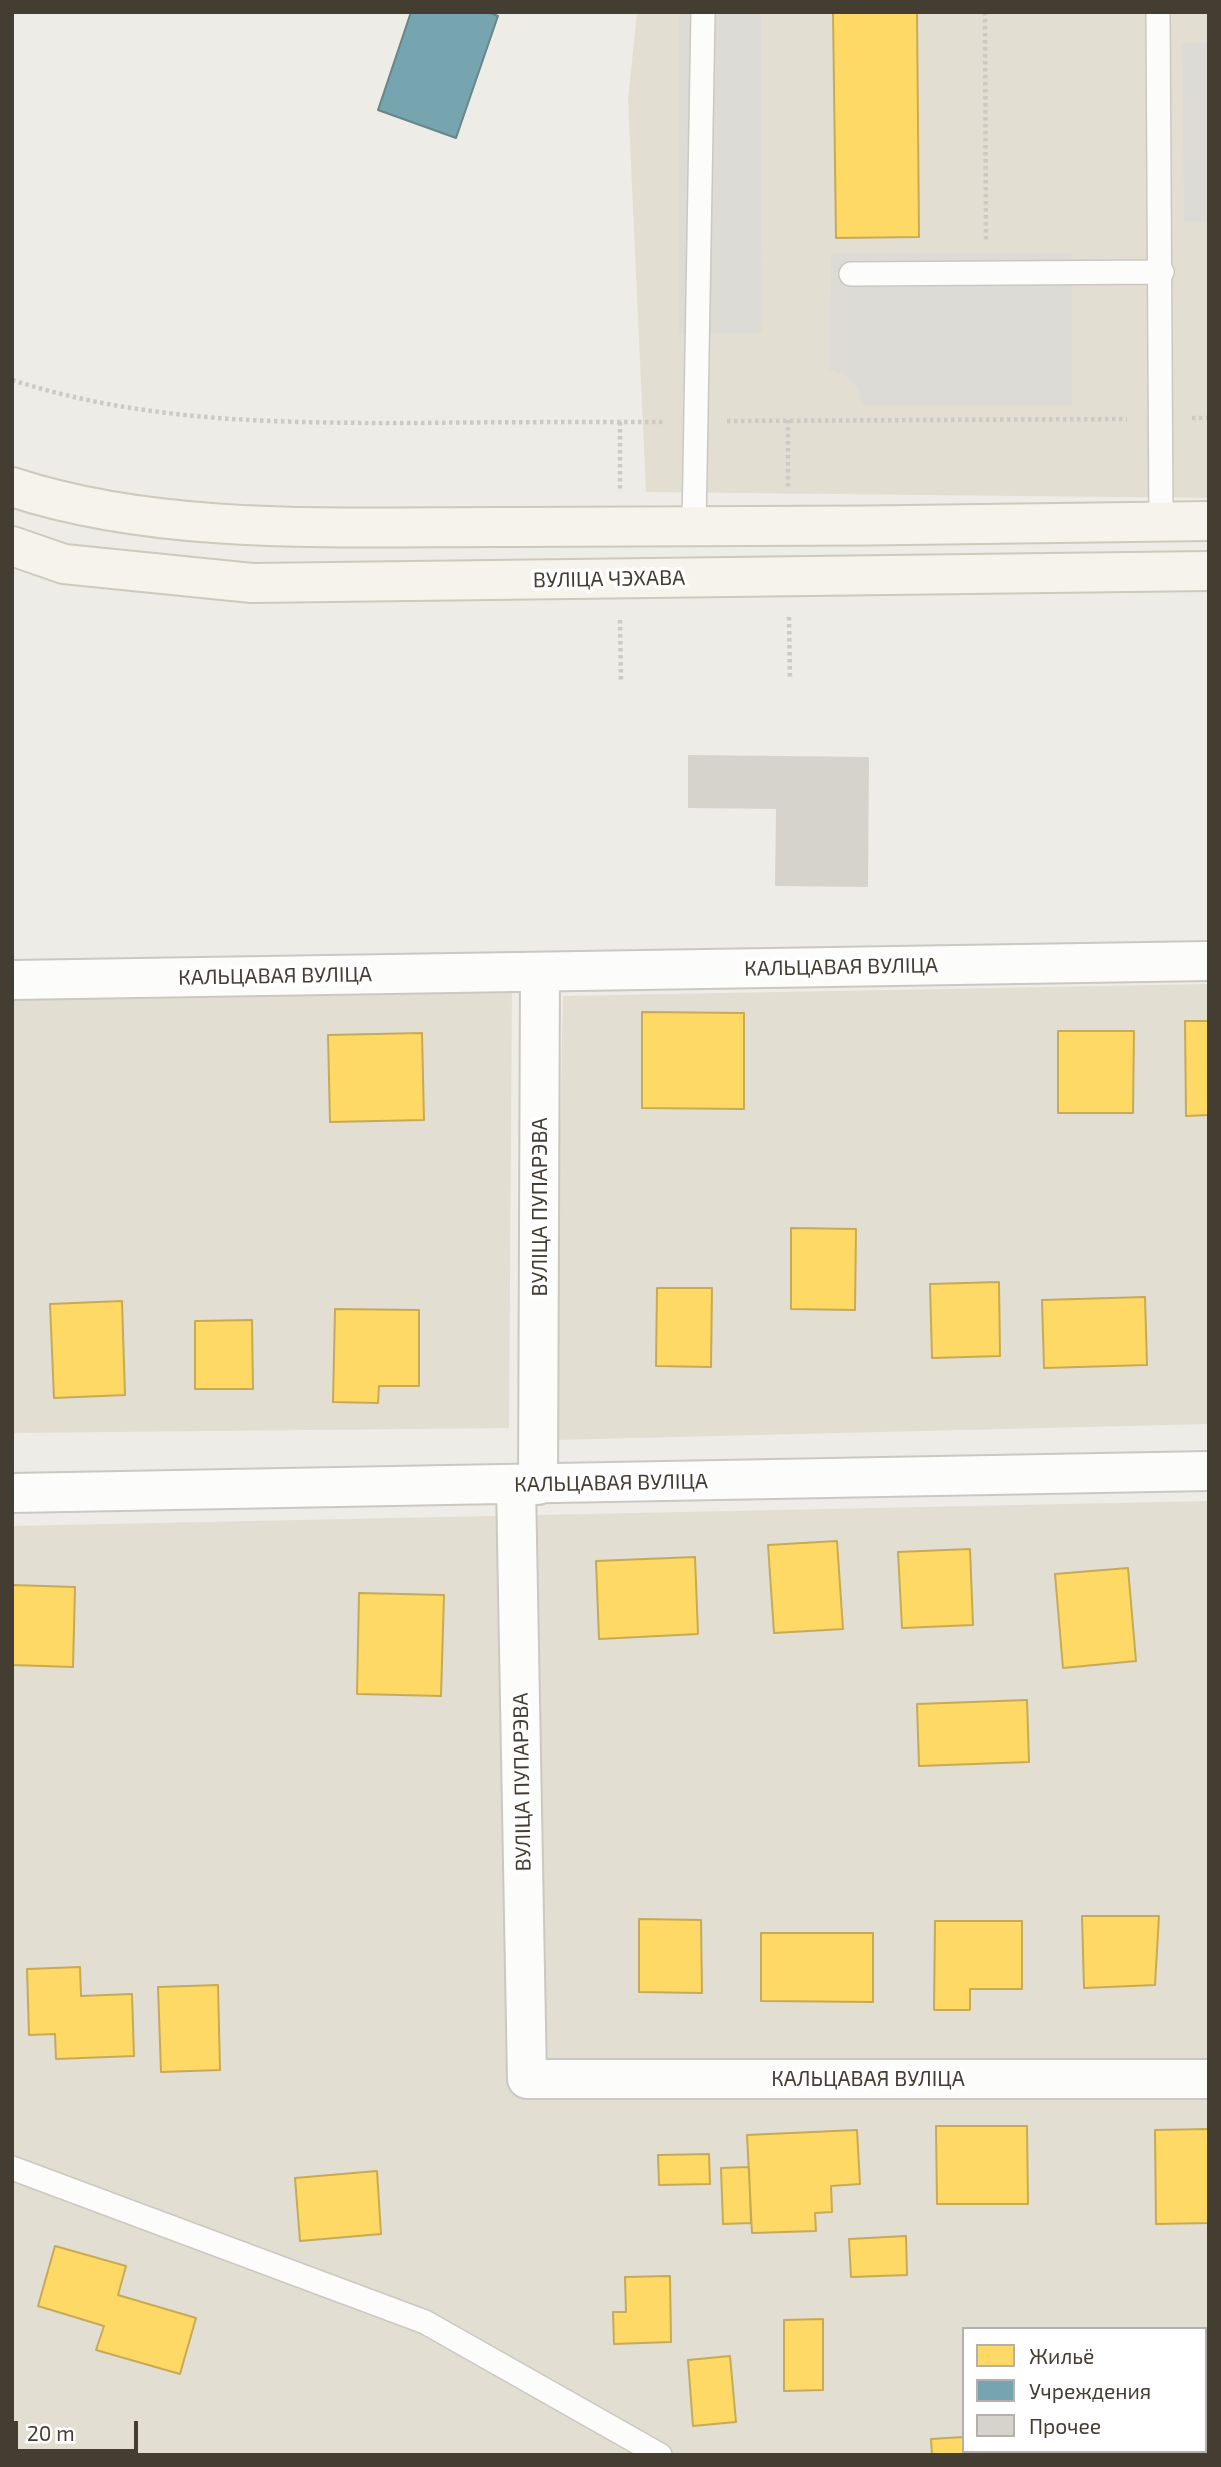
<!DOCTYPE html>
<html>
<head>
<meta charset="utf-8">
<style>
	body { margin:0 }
	#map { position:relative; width:1221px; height:2467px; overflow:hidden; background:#eeece6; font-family:"Exo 2",sans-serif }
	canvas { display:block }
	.frame { position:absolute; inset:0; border:14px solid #443d32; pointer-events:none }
	.legend { position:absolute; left:962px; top:2327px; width:245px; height:126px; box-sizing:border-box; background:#fff; border:2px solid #b4b1ad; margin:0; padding:9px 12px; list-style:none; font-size:21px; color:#443d32 }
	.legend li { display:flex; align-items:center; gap:14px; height:35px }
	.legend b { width:35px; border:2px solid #b4b1ad }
	.scale { position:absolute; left:14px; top:2421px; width:124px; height:32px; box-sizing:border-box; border:4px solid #443d32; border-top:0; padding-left:9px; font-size:21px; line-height:24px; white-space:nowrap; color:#443d32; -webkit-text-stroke:5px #fff; paint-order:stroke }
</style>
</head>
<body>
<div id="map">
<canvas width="1221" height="2467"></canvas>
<div class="frame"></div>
<ul class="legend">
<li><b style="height:19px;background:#ffd966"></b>Жильё</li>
<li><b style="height:19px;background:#76a5af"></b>Учреждения</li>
<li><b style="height:19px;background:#d6d3cd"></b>Прочее</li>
</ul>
<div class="scale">20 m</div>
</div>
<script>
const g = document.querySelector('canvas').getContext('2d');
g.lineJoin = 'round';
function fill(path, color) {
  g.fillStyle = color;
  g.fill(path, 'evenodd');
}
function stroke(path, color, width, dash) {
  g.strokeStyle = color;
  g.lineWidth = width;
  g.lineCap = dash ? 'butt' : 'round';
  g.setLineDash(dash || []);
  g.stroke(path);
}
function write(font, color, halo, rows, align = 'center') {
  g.font = font + ' "Exo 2",sans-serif';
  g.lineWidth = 7;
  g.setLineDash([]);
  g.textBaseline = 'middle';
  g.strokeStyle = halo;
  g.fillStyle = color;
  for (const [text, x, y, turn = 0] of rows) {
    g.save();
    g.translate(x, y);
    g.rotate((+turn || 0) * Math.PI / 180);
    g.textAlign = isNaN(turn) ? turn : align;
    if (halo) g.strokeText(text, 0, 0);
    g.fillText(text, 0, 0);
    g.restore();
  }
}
fill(new Path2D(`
	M637 12H1209V498L646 492 628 100Z
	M1209 984V1424L553 1440 563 996Z
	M512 988 509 1428 12 1433V996Z
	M1209 1501V2455H12V1526ZM964 2329H1205V2451H964Z`), '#e3ded2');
fill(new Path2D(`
	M679 12H761L762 333 679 334Z
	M1182 43H1209V222H1184Z
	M831 254H1072V406H863L857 387 847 377 829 369Z`), '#dddbd6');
const homes = new Path2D(`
	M833 12H917L919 237 836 238Z
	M642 1012 744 1013V1109L642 1108Z
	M1185 1021H1209V1115L1186 1116Z
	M1058 1031H1134L1133 1113H1058Z
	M422 1033 424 1120 330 1122 328 1035Z
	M791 1228 856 1229 855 1310 791 1309Z
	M999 1282 1000 1356 932 1358 930 1284Z
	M657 1288H712L711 1367 656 1366Z
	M1145 1297 1147 1365 1044 1368 1042 1300Z
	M122 1301 125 1395 54 1398 50 1304Z
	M335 1309 419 1310V1386H379L378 1403 333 1402Z
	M252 1320 253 1389H195V1321Z
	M837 1541 843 1629 774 1633 768 1545Z
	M970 1549 973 1625 902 1628 898 1552Z
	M695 1557 698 1634 599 1639 596 1561Z
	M1128 1568 1136 1661 1063 1668 1055 1574Z
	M12 1585 75 1587 73 1667 12 1665Z
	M359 1593 444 1595 441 1696 357 1694Z
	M1027 1700 1029 1762 919 1766 917 1704Z
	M1082 1916H1159L1155 1985 1084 1988Z
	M639 1919 701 1920 702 1993 639 1992Z
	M935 1921H1022V1989H970V2010H934Z
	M761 1933H873V2002L761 2001Z
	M80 1967 81 1996 132 1994 134 2056 56 2059 55 2034 29 2035 27 1969Z
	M218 1985 220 2070 161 2072 158 1987Z
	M936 2126H1027L1028 2204H937Z
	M1209 2129V2223L1156 2224 1155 2130Z
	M857 2130 860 2184 831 2186 832 2212 815 2213 816 2231 752 2233 747 2135Z
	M709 2154 710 2184 659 2185 658 2155Z
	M749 2167 751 2223 723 2224 721 2168Z
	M377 2171 381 2234 300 2241 295 2178Z
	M906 2236 907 2275 851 2277 849 2239Z
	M55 2246 126 2266 118 2295 196 2318 180 2374 96 2350 104 2326 38 2306Z
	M670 2276 671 2342 614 2344 613 2312H626L625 2277Z
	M823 2319V2390L784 2391V2320Z
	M730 2356 736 2422 693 2426 688 2360Z
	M964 2437V2451H997L998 2455H932L931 2439Z`);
fill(homes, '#ffd966');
stroke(homes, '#c7aa56', 2);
const public = new Path2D(`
	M411 12H488L498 16 456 138 378 110Z`);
fill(public, '#76a5af');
stroke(public, '#67868a', 2);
const building = new Path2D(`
	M689 756 868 758 867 886 776 885 777 808 689 807Z`);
fill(building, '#d6d3cd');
stroke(building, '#d6d3cb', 2);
const service = new Path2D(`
	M1158 12 1161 522
	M851 274 1162 272
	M694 527 703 12
	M12 2168 425 2322 660 2455`);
const minor = new Path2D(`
	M12 980 1209 961
	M516 1485 527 2079H1209
	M538 1485 540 972
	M12 1493 1209 1471`);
const secondary = new Path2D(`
	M12 487C167 538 354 526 515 527 746 527 978 525 1209 521
	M12 546 64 564 252 583 1209 571`);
stroke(service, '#cbc8c2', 26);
stroke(minor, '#cbc8c2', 42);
stroke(secondary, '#cec9bc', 42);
stroke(new Path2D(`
	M985 12 986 243
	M12 380C142 422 276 423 411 423 496 422 581 422 665 422
	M1192 418H1209
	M788 420V487
	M727 421 1127 419
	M620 422V489
	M789 617 790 679
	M620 620 621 682`), '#cdcac5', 4.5, [3.5, 3.5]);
stroke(service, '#fcfcfb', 23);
stroke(minor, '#fcfcfb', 38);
stroke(secondary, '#f6f3ec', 38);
write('21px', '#443d32', '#fff', [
	["ВУЛІЦА ЧЭХАВА",609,579,-1],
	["КАЛЬЦАВАЯ ВУЛІЦА",841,967,-1],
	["КАЛЬЦАВАЯ ВУЛІЦА",275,976,-1],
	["ВУЛІЦА ПУПАРЭВА",540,1207,-90],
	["КАЛЬЦАВАЯ ВУЛІЦА",611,1483,-1],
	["ВУЛІЦА ПУПАРЭВА",522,1782,-91],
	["КАЛЬЦАВАЯ ВУЛІЦА",868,2079]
]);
</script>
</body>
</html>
